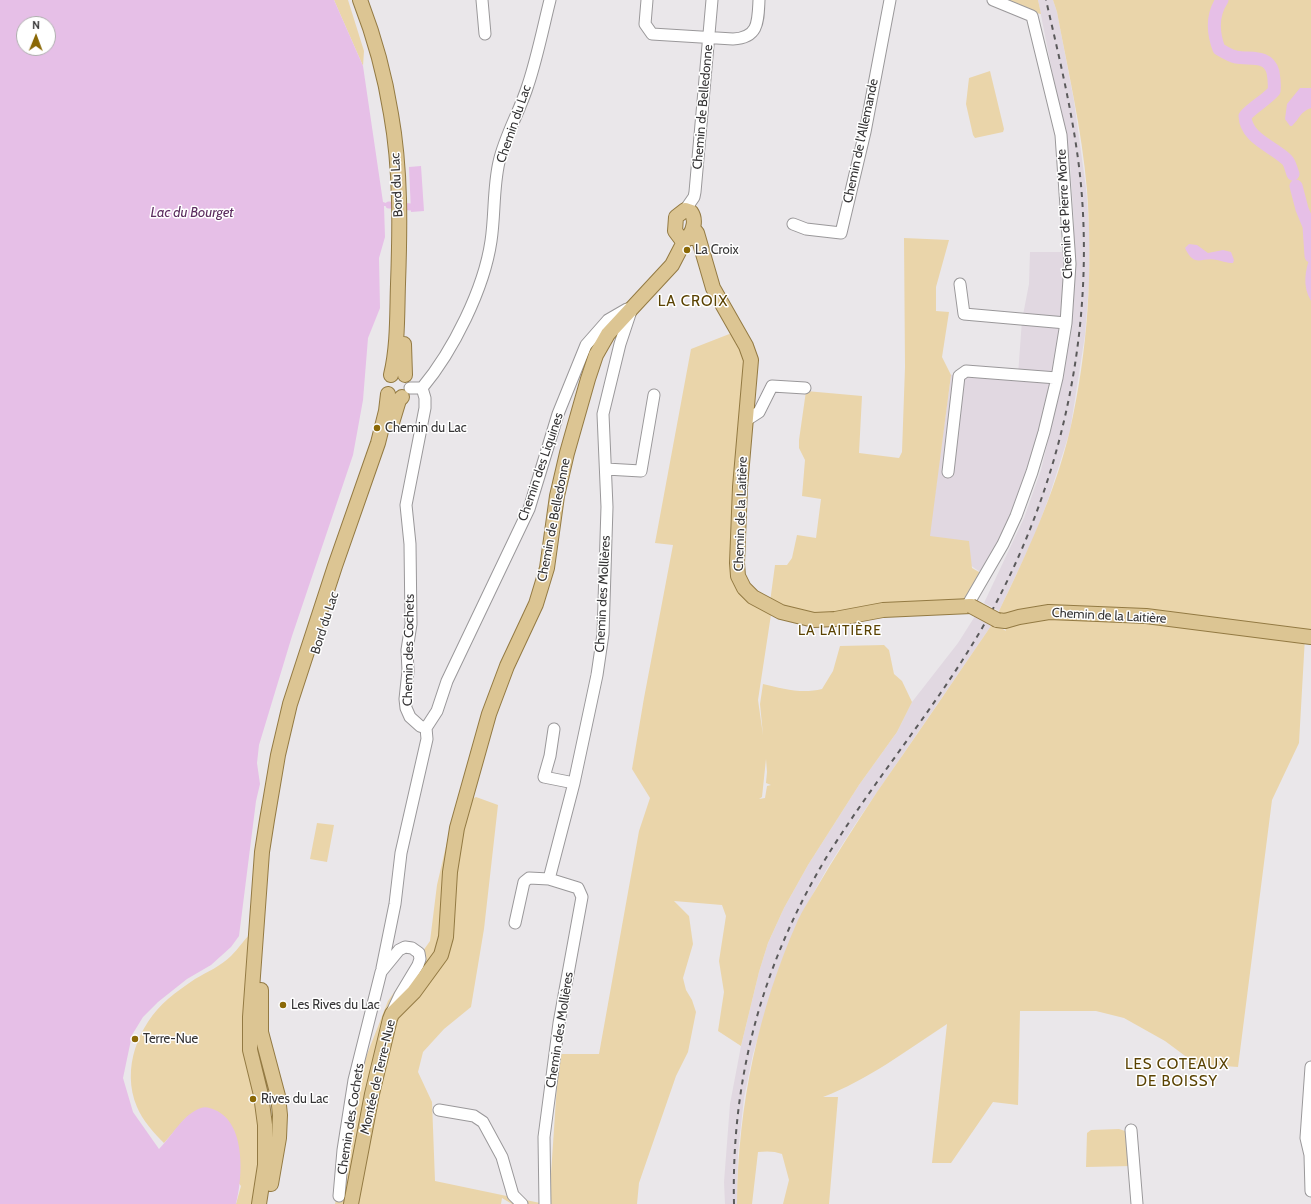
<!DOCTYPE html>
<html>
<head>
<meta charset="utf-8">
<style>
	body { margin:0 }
	#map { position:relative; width:1311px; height:1204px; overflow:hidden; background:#eae7ea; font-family:Cabin,sans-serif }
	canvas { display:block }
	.north { position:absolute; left:16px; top:16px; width:40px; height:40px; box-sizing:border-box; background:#fff; border:1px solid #aeaeae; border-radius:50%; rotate:1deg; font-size:11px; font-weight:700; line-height:16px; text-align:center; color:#353435 }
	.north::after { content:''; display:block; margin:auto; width:14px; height:18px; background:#8a6806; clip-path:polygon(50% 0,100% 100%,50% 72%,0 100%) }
</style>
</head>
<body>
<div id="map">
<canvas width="1311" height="1204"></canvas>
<div class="north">N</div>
</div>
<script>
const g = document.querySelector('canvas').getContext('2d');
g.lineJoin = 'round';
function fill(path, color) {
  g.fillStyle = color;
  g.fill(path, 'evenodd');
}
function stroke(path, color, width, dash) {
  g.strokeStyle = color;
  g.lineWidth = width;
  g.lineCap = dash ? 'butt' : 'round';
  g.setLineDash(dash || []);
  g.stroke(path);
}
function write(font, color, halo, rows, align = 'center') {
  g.font = font + ' Cabin,sans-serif';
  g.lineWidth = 3;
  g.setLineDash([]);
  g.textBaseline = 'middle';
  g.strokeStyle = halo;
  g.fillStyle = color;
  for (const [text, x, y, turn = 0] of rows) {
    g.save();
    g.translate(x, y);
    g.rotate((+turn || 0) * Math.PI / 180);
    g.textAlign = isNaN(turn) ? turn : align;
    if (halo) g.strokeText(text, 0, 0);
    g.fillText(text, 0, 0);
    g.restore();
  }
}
fill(new Path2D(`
	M1038 0H1053L1057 12 1074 101 1086 188 1090 238 1089 284 1085 335 1070 431 1049 497 1035 535 999 611 984 603 1024 518 1041 470 1063 378 1070 326 1074 273V224L1070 162Z
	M1030 252H1069L1064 322 1032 472 986 576 929 537 951 375 974 371 1018 375 1022 320 1029 284Z
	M977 613 993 623 858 820 828 867 799 919 779 968 753 1054 744 1098 738 1153 737 1204H725L724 1182 730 1104 741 1046 759 972 768 943 784 908 808 865 859 785 897 732 912 702 958 643Z`), '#e1d8e1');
fill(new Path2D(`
	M334 0H348L364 51 363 66Z
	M1003 0H1038L1041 14 1026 11Z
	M1053 0H1311V637H1305L1299 743 1272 800 1238 1067 1196 1064 1165 1041 1124 1018 1096 1011H1020L1018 1105 993 1102 951 1163H932L947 1024C907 1050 868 1080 823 1097H838L829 1204H783L789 1180 782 1154C775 1151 766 1151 758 1152L752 1204H737C738 1106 758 1010 798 920 803 909 810 899 816 889 835 856 856 824 877 792 916 736 954 680 993 623L1006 631 999 611C1027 553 1055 493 1070 430 1088 351 1093 270 1087 190 1082 130 1068 71 1057 12Z
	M990 71 1004 129 1003 132 975 138 973 135 966 104 969 78Z
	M904 238 949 240 936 287V311L949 312 942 357 951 375 930 536 969 541 972 568 986 576 967 606 835 619 772 608 758 700 763 735 760 704 763 684C783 689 802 694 822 689L833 671 840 646 884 645 889 650 894 674 902 681 912 702 897 732 859 785 808 865 784 908 768 943 759 972 741 1046 718 1031 724 992 719 961 726 916 722 905 674 901 689 916 693 944 683 978 686 990 692 1000 696 1012 688 1052 676 1076 639 1183 637 1204H549L559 1054H599L639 831 650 798 632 769 644 698 673 545 655 543 691 349 737 331 749 353 735 577 770 602 775 565H787L792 558 797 535 816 538 821 499 802 496 805 460 799 448V440L806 391 862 396 859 453 899 458 902 452 905 367ZM766 759 767 772 766 783 771 785 767 786 765 798 759 799 762 797Z
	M476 797 498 805 484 929 471 1007 444 1029 423 1052 418 1072 432 1102 435 1181 545 1204H512L502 1198 501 1204H335L366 1057 388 1001 430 941 437 885 455 807Z
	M317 823 334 825 327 862 310 859Z
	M251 933 261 1163 254 1204H236L241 1186 185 1119 164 1143C154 1133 143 1121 137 1107 121 1069 138 1025 168 999 176 992 186 985 195 979 207 972 221 966 231 956 238 949 244 940 251 933Z
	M1119 1129 1128 1132 1131 1166 1086 1167 1087 1133 1091 1130Z`), '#ead5aa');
fill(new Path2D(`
	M0 0H334L363 66 383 202 389 204V206H384L385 237 379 258 380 308 368 338 363 400 353 455 292 636 259 745 257 763 260 784 256 801 239 936 231 947 211 965 187 979 158 1002 143 1017 132 1035 123 1078 133 1112 159 1149C172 1136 183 1114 201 1108 205 1106 211 1108 215 1110 246 1123 243 1177 236 1204H0ZM24 24H48V48H24Z
	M1300 88H1311V108C1300 112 1300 118 1292 126H1290L1285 119 1287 104Z
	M421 166 424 211 411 212 409 167Z
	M1189 244 1197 245 1208 253 1223 250 1231 252 1234 260 1233 263C1226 263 1223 261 1217 260 1202 256 1195 269 1185 248Z
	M1311 254V301C1302 286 1305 270 1311 254Z`), '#e6bfe7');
stroke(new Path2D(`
	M1310 249 1311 250`), '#e6bfe7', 2);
stroke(new Path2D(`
	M389 205 411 207`), '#e6bfe7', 7);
stroke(new Path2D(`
	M1222 0C1212 15 1213 33 1219 49 1224 52 1230 56 1236 57 1250 60 1268 54 1273 72 1274 78 1275 84 1274 91 1265 101 1254 106 1245 116 1246 139 1273 146 1287 160 1290 163 1291 169 1293 174
	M1296 186 1302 209 1309 226 1311 256`), '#e6bfe7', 13);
const minor = new Path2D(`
	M482 0 485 34
	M647 0 645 24 652 34 733 39C759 38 758 21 759 0
	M685 210 694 197 695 192 712 0
	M793 224 806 229 841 233 865 132 890 0
	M960 284 964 314 1066 323
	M410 388H422C453 351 484 289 491 241 495 215 493 188 499 162 505 135 520 111 528 85 537 58 543 28 550 0
	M422 388 425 398V408L406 505 410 544 411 624 407 650 408 671 405 699 406 708 410 717 420 726 426 728
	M745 421 759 412 772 386 805 388
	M606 469 641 471 654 395
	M948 472 959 376 966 371 1057 378
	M967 606 1003 544 1016 516 1032 472 1044 432 1057 378 1066 323 1070 264 1061 135 1032 16 993 0
	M426 728 437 711 447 681 529 509 558 414 586 345 608 320 627 309
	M554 729 550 756 544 777 574 783
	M515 923 524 882 529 878 549 879
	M382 968 395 904 401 853 427 739 426 728
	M1311 1067 1306 1138 1310 1155 1311 1191
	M439 1110 474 1116 483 1122 502 1157 513 1195 522 1204
	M1131 1130 1137 1204
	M339 1196 343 1150 354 1080 381 972 399 950 405 947 412 948 419 953 420 959 418 965 400 995 392 1012
	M545 1204 544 1137 559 1023 582 897 578 888 549 879 574 783 597 675 603 634 607 507 603 414 620 344 631 311`);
const major = new Path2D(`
	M360 0C374 36 385 76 391 114 401 170 400 228 398 284 397 314 398 346 391 375
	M693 228 697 233 713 288 746 346 751 360 740 487 737 563 738 576 744 588 753 597 781 612 814 620 835 619 883 610 971 606
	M689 236C694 229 696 219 691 212L685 210 676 217 675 231 681 239 689 236 692 238
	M404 344 405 375
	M392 423 399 400 402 397
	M997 620 1005 621 1019 617 1049 612 1146 616 1311 637
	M261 990V1032L278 1096 280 1115 279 1138 271 1184
	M259 1204 265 1165V1125L261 1095 250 1050V1017L262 852 267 820 278 755 290 704 335 566 378 443 386 411 388 394
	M351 1204 372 1094 390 1019 392 1014 414 992 441 955 446 937 450 872 457 828 489 714 507 666 536 604 547 568 557 496 567 453 588 379 596 355 608 334 672 265 686 238`);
stroke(minor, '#9a989a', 13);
stroke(major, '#937a43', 16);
stroke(minor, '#fff', 11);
stroke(major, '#dcc593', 14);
stroke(new Path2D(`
	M734 1204C731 1079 762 965 826 858 879 772 947 695 995 605 1063 477 1094 329 1081 185 1075 122 1060 61 1046 0`), '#5b5a5b', 2, [5, 5]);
const majorBridge = new Path2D(`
	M971 606 997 620`);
stroke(majorBridge, '#937a43', 16, []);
stroke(majorBridge, '#dcc593', 14);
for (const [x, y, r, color] of [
	[687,250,4,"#8a6806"],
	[377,428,4,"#8a6806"],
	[283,1005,4,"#8a6806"],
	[135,1039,4,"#8a6806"],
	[253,1099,4,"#8a6806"]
]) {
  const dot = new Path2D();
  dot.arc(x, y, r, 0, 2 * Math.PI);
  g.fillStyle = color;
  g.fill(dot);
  stroke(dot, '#fff', 1.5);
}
write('13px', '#353435', '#fff', [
	["Chemin de Belledonne",703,107,-85],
	["Chemin du Lac",514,124,-71],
	["Chemin de l'Allemande",861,141,-78],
	["Bord du Lac",397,185,-93],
	["Chemin de Pierre Morte",1065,214,-93],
	["Chemin des Liquines",541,467,-71],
	["Chemin de la Laitière",741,514,-88],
	["Chemin de Belledonne",554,520,-79],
	["Chemin des Mollières",603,594,-87],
	["Chemin de la Laitière",1109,616,3],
	["Bord du Lac",325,623,-72],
	["Chemin des Cochets",409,650,-89],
	["Chemin des Mollières",560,1030,-81],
	["Montée de Terre-Nue",378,1077,-77],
	["Chemin des Cochets",351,1119,-81]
]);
write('13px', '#353435', '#fff', [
	["La Croix",695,250],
	["Chemin du Lac",385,428],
	["Les Rives du Lac",291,1005],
	["Terre-Nue",143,1039],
	["Rives du Lac",261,1099]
], 'left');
write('italic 14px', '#5c2d5f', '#fff', [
	["Lac du Bourget",192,213]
]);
g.letterSpacing = '1px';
write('14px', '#5a4202', '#fff', [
	["LA LAITIÈRE",840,631]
]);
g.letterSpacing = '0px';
g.letterSpacing = '1px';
write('15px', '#5a4202', '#fff', [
	["LA CROIX",693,302],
	["LES COTEAUX",1177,1065],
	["DE BOISSY",1177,1082]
]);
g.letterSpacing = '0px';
</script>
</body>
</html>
